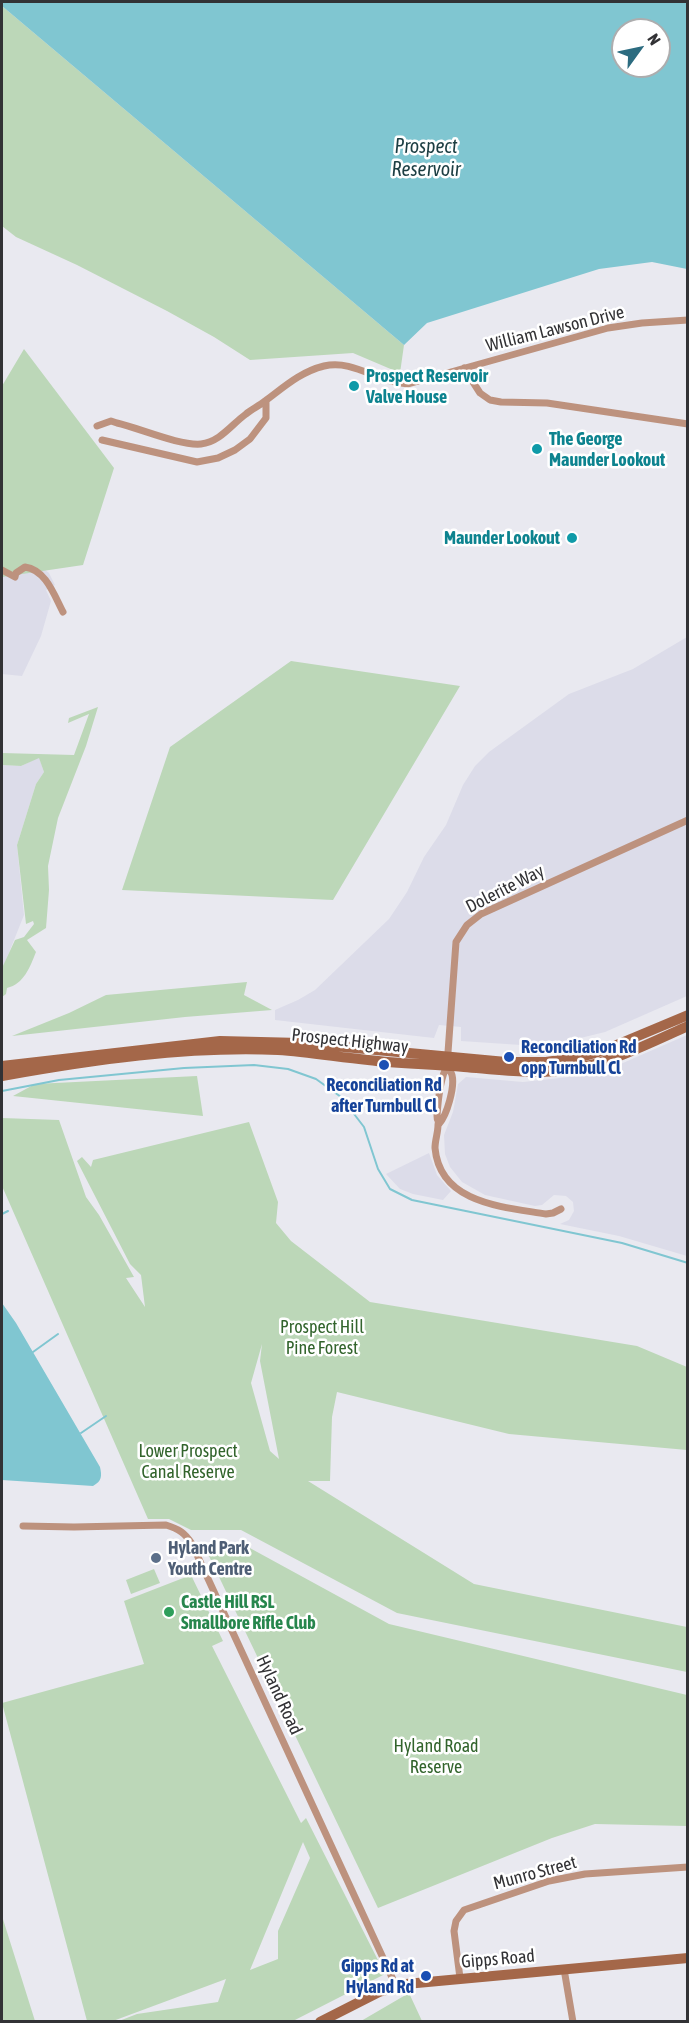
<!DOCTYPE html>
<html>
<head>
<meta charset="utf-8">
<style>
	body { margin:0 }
	#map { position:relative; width:689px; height:2023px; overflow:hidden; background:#e9e9f0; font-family:"Asap Condensed",sans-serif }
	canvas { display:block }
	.frame { position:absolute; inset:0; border:3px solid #323235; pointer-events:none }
	.north { position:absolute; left:611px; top:18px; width:60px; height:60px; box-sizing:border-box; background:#fff; border:2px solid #adadae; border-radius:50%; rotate:57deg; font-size:16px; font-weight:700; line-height:24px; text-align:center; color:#323235 }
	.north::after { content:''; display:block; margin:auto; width:21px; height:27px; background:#2c6c80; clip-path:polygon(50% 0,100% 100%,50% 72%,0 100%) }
</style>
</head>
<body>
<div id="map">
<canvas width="689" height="2023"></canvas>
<div class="frame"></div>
<div class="north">N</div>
</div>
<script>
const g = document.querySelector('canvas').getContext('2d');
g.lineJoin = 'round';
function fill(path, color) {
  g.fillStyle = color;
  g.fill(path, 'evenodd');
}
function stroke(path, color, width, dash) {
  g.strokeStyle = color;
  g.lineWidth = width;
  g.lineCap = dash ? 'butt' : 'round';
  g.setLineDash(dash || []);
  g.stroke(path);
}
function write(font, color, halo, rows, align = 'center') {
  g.font = font + ' "Asap Condensed",sans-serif';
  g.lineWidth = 5;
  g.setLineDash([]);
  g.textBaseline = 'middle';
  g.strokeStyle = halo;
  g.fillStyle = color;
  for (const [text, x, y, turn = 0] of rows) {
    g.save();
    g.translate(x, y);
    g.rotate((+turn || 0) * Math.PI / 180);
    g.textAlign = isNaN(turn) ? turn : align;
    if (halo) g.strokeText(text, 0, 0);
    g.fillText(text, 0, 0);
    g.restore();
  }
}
fill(new Path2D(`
	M2 564 42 567 49 573 55 585 46 590 51 601 41 636 22 676 2 674Z
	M687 637V996L605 1032 564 1042 539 1044 521 1045 461 1041V1027L439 1025 434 1038 275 1020V1010L298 1000 315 990 389 919 407 892 424 857 446 825 463 785 475 766 489 752 569 694 633 669Z
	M39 757 44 772 36 784 17 845 24 915 2 970V765L21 766Z
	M687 1035V1256L619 1236 560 1224 569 1220 574 1211 573 1202 566 1196 554 1195 542 1205 535 1206 485 1195 462 1182 450 1167 445 1154 444 1135 453 1112 458 1084 466 1077 523 1082 578 1076 616 1066Z
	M429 1153 437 1175 451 1191 443 1200 413 1194 400 1189 386 1174Z`), '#dcdce9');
fill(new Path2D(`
	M2 6 404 345 400 373 353 353 250 360 214 337 167 311 77 265 16 237 2 226Z
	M24 349 114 468 83 565 2 577V386Z
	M291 661 460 686 333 900 122 890 170 747Z
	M98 707 86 746 58 818 48 866 49 890 46 928 27 940 36 952C30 967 24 984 7 988L6 994 2 997V968L15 940 24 937 34 924 33 921 26 924 17 845 36 784 44 772 39 758 21 766 2 765V753L74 755 89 714 68 723 69 718Z
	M247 982 244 995 272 1010 185 1017 12 1036 69 1013 106 995Z
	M197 1076 203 1116 13 1096 35 1084Z
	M2 1118 59 1120 86 1197 99 1215 134 1277 126 1278 145 1307 141 1275 130 1264 77 1161 82 1157 91 1167 93 1160 249 1122 278 1202 276 1223 291 1241 370 1302 637 1346 687 1367V1450L509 1434 337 1392 332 1417 330 1481H308L474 1584 687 1627V1672L397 1613 241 1530H191L169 1519H148L2 1186ZM262 1344 260 1361 279 1459 270 1451 251 1383Z
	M248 1547 389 1624 687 1695V1826L595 1824 552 1838 378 1908 208 1554Z
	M154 1569 160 1583 131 1594 126 1580Z
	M191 1575 223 1641 212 1646 301 1823 306 1818 385 1974 293 2021H119L137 2014 218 2002 226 1979 113 2021H87L2 1703 144 1664 124 1601ZM303 1842 310 1858 278 1931V1959L250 1970Z
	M2 1916 35 2021H2Z
	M409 1993 422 2021H361Z`), '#bcd7b8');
fill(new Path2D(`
	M2 2H687V269L652 262 599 269 427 323 404 345 2 6ZM623 30H659V66H623Z
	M2 1303 16 1323 100 1467C102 1476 102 1481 93 1486L2 1480Z`), '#80c6d1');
stroke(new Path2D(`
	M2 1091 59 1080 184 1068 254 1065 288 1069 316 1079 341 1097 364 1127 378 1169 390 1189 412 1200 622 1243 688 1263
	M2 1214 8 1211
	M33 1352 58 1334
	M81 1433 106 1416`), '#80c6d1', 2);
stroke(new Path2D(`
	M464 368 480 393 490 400 501 402 547 403 688 424
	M97 426 111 421 117 423C139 428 180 446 201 444 220 442 232 424 246 414 252 409 259 406 265 401 284 387 300 372 324 366 354 359 378 383 408 384L608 328 642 323 688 320
	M102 440 197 462 218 458 235 450 250 439 266 418V401
	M2 570 15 577 16 573 25 567C46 570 54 595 63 612
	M439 1124C447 1115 455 1087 452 1075 451 1072 449 1069 447 1066
	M561 1209 553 1213 546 1214C504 1207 440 1204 435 1148 435 1140 438 1133 438 1125 439 1118 437 1123 437 1116 438 1101 440 1078 447 1066L456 942 467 925 481 914 688 820
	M23 1526 74 1527 166 1525C179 1529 185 1533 192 1544L396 1986
	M564 1969 573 2022
	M460 1978 454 1931 456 1921 464 1910 549 1881 585 1874 688 1867`), '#bd927e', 7);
stroke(new Path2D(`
	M2 1066 220 1041 301 1043 506 1062H546L581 1057 602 1051 688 1015
	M2 1076C91 1060 186 1046 278 1050 308 1052 338 1057 368 1060 400 1064 432 1064 464 1067 501 1070 535 1075 573 1069 613 1062 650 1043 688 1026
	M320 2022 379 1992 406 1984 688 1958`), '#a46749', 10);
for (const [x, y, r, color] of [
	[354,386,6,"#0f9aa8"],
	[537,449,6,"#0f9aa8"],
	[572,538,6,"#0f9aa8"],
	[509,1057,6,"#1a4fb4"],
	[384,1065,6,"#1a4fb4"],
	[156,1558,6,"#5c6f8a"],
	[169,1612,6,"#2e9e5b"],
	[426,1976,6,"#1a4fb4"]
]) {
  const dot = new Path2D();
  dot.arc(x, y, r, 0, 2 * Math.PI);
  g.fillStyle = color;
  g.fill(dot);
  stroke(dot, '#fff', 2);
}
write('18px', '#323235', '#fff', [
	["William Lawson Drive",555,329,-14],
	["Dolerite Way",505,889,-27],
	["Prospect Highway",350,1041,6],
	["Hyland Road",279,1695,65],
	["Munro Street",535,1873,-15],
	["Gipps Road",498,1959,-5]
]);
write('bold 18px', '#0d838f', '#fff', [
	["Prospect Reservoir",366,376],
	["Valve House",366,397],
	["The George",549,439],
	["Maunder Lookout",549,460],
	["Maunder Lookout",560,538,"right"]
], 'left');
write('bold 18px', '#164399', '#fff', [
	["Reconciliation Rd",521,1047],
	["opp Turnbull Cl",521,1068],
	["Reconciliation Rd",384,1085,"center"],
	["after Turnbull Cl",384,1106,"center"],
	["Gipps Rd at",414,1966,"right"],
	["Hyland Rd",414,1987,"right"]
], 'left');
write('18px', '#32642c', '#fff', [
	["Prospect Hill",322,1327],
	["Pine Forest",322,1348],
	["Lower Prospect",188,1451],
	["Canal Reserve",188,1472],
	["Hyland Road",436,1746],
	["Reserve",436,1767]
]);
write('bold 18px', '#4e5e75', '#fff', [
	["Hyland Park",168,1548],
	["Youth Centre",168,1569]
], 'left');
write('bold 18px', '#27864d', '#fff', [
	["Castle Hill RSL",181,1602],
	["Smallbore Rifle Club",181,1623]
], 'left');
write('italic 20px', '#1c3e43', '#fff', [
	["Prospect",426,147],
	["Reservoir",426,170]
]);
</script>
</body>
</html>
